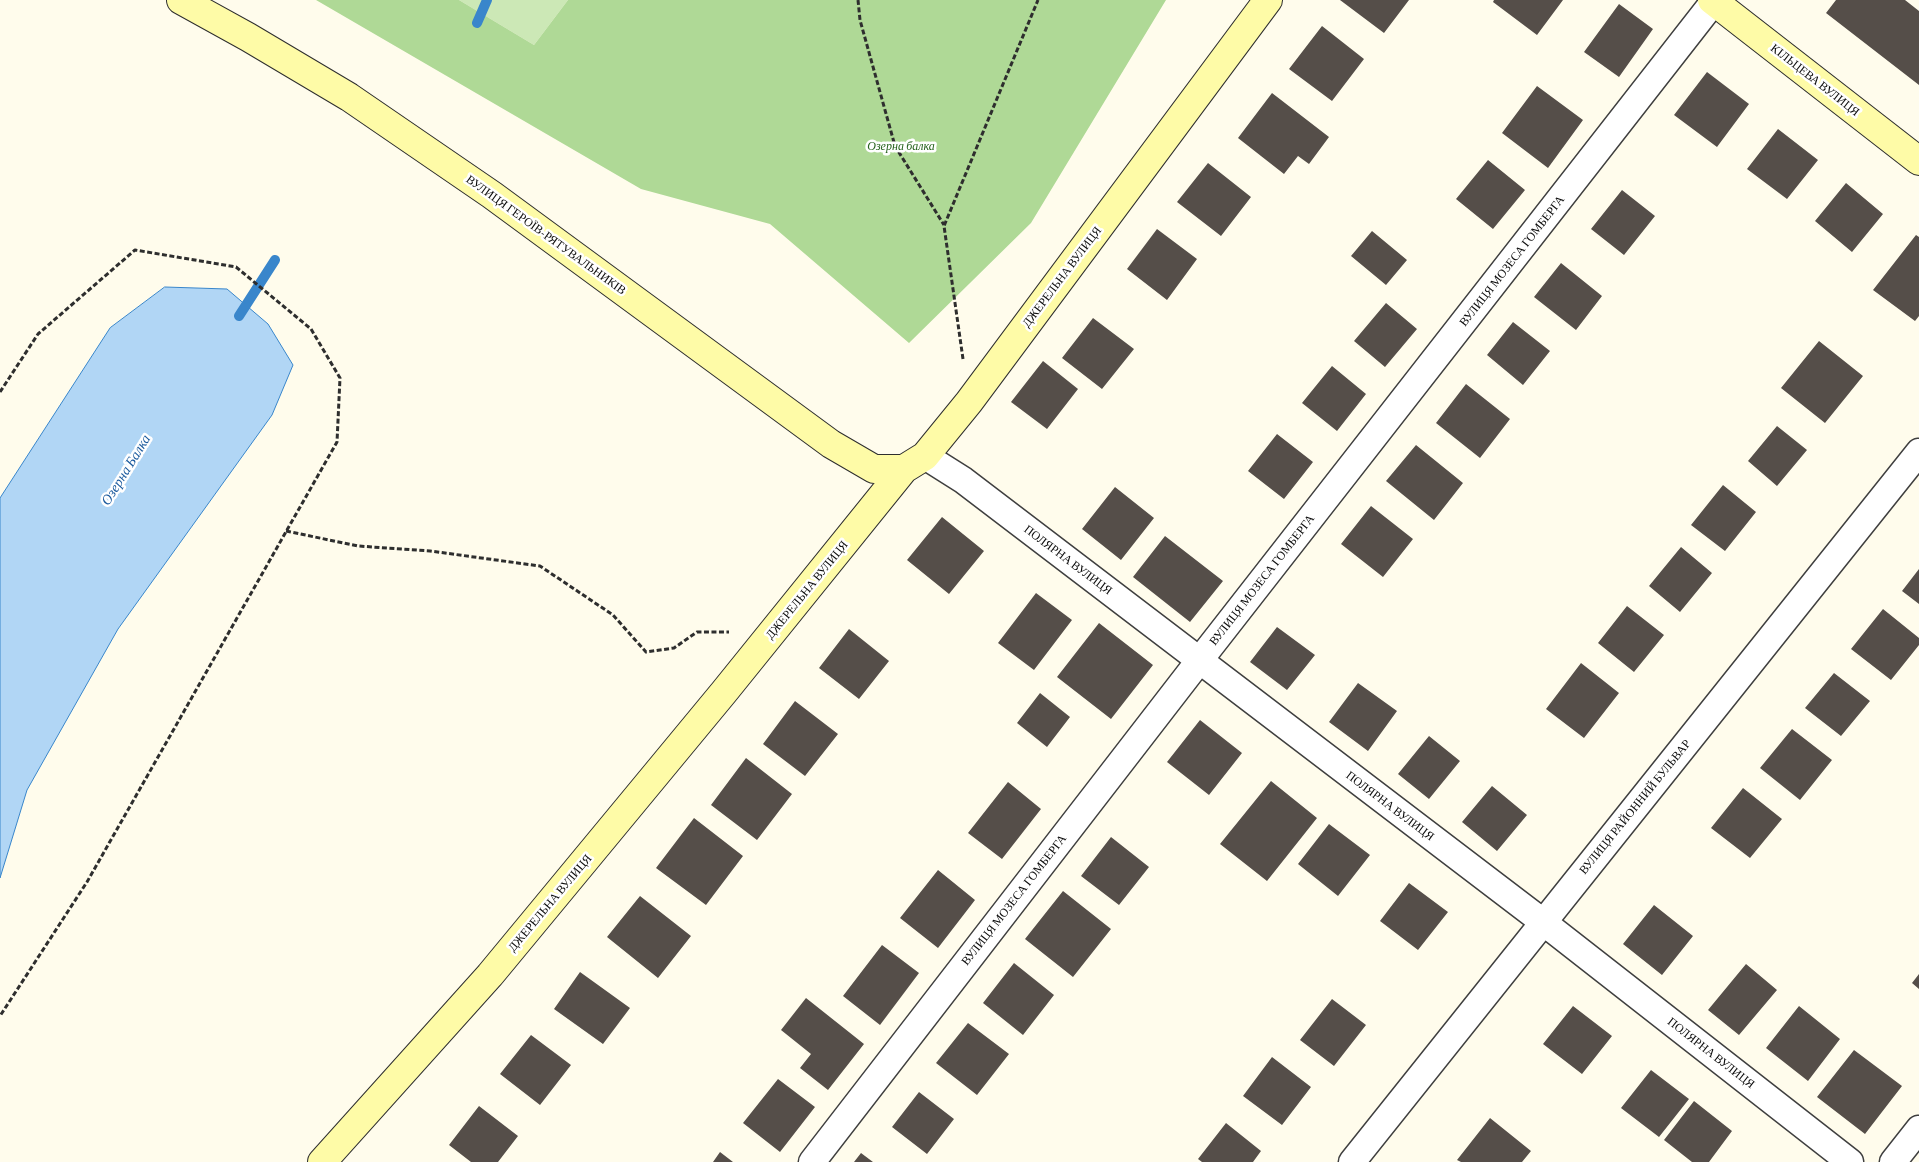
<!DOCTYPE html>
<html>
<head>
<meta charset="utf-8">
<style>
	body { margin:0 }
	canvas { display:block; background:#fffcec }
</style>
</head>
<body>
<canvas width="1919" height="1162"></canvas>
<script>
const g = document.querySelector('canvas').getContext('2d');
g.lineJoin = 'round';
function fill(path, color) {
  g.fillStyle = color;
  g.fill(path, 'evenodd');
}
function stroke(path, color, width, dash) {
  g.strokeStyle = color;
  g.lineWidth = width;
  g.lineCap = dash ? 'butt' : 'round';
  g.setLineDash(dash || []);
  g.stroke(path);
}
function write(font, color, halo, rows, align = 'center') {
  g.font = font + ' "Crimson Pro",serif';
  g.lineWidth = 5;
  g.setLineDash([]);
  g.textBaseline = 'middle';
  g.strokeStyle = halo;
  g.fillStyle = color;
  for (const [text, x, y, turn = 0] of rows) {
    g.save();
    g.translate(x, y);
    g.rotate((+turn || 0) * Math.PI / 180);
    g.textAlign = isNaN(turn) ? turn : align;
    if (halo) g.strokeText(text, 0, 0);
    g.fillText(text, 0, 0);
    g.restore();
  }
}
fill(new Path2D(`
	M459 0H568L534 45Z`), '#cce8b6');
fill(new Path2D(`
	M316 0H459L534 45 568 0H1166L1031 223 909 343 770 224 641 189Z`), '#afd996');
const water = new Path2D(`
	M165 287 227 289 268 324 293 365 272 415 118 629 27 790 0 878V498L110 328Z`);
fill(water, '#b1d6f5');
stroke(water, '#3986cb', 1);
stroke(new Path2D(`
	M477 23 487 0
	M239 316 275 260`), '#3986cb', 10);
fill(new Path2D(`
	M1340 0H1409L1384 33Z
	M1494 0H1563L1537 35 1493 2Z
	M1836 0H1905L1919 11V85L1826 13Z
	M1619 4 1653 29 1619 77 1584 52Z
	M1322 26 1364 59 1332 101 1289 69Z
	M1707 72 1749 104 1717 147 1674 115Z
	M1537 86 1583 120 1548 168 1502 133Z
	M1272 93 1329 137 1309 164 1298 156 1284 174 1238 138Z
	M1778 129 1818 160 1787 199 1747 169Z
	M1488 160 1525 190 1493 229 1456 199Z
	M1208 163 1251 197 1221 236 1177 202Z
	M1846 183 1883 214 1852 252 1815 221Z
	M1622 190 1655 216 1624 255 1591 229Z
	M1157 229 1197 259 1167 300 1127 269Z
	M1372 231 1407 260 1386 285 1351 256Z
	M1916 235 1919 237V316L1915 321 1873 290Z
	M1561 263 1602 296 1576 330 1534 297Z
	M1386 303 1417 329 1385 367 1354 341Z
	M1093 318 1134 349 1102 389 1062 358Z
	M1513 322 1550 351 1523 385 1487 355Z
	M1819 341 1863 376 1825 423 1781 388Z
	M1043 361 1078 389 1047 429 1011 402Z
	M1332 366 1366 394 1337 431 1302 403Z
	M1466 384 1510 419 1480 458 1436 423Z
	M1777 426 1807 450 1777 486 1748 461Z
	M1277 434 1313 462 1284 499 1248 471Z
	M1416 445 1463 483 1434 520 1386 481Z
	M1723 485 1756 512 1725 551 1691 525Z
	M1115 487 1154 518 1121 560 1082 529Z
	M1371 506 1413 539 1383 577 1341 544Z
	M942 517 984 551 949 594 907 560Z
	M1165 536 1223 581 1190 622 1133 577Z
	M1681 547 1712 573 1680 612 1649 586Z
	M1919 569V604L1902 591Z
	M1036 593 1072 620 1034 670 998 643Z
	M1627 606 1664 635 1634 672 1598 643Z
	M1883 609 1919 638V645L1891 680 1851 649Z
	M1099 623 1153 665 1111 719 1057 677Z
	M1277 627 1315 655 1287 690 1250 662Z
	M849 629 889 661 859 699 819 668Z
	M1581 663 1619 693 1584 738 1546 709Z
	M1834 673 1870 701 1841 736 1805 708Z
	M1358 683 1397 711 1368 751 1329 722Z
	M1040 693 1070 717 1047 747 1017 723Z
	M795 701 838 734 805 776 763 744Z
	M1200 720 1242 753 1209 795 1167 762Z
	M1792 729 1832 760 1800 800 1760 768Z
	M1429 736 1460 761 1429 799 1398 774Z
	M746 758 792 794 757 840 711 805Z
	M1271 781 1317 818 1267 881 1220 844Z
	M1008 782 1041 809 1002 859 968 833Z
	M1492 786 1527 815 1497 851 1462 822Z
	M1743 788 1782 819 1750 858 1711 828Z
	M694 818 743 856 706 905 656 868Z
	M1329 824 1370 855 1338 896 1298 864Z
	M1111 837 1149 867 1119 905 1081 876Z
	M938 870 975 900 938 948 900 918Z
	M1409 883 1448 912 1418 950 1380 921Z
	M1063 891 1111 929 1073 977 1025 939Z
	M640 896 691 936 658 978 607 937Z
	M1654 905 1693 936 1662 975 1623 944Z
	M882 945 919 973 880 1025 843 996Z
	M1014 963 1054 995 1023 1035 983 1003Z
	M1746 964 1777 990 1739 1035 1708 1010Z
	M580 972 630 1008 603 1044 554 1009Z
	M1919 974V989L1912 983Z
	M806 998 864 1044 828 1090 800 1068 811 1054 781 1030Z
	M1332 999 1366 1025 1334 1066 1300 1040Z
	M1573 1006 1612 1036 1582 1074 1543 1044Z
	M1799 1006 1840 1039 1808 1081 1766 1048Z
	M968 1023 1009 1054 977 1095 936 1063Z
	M531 1035 571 1065 540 1105 500 1074Z
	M1854 1050 1902 1086 1865 1134 1817 1097Z
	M1272 1057 1311 1087 1282 1125 1243 1096Z
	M1651 1070 1689 1099 1659 1137 1621 1108Z
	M778 1079 815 1107 780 1152 743 1123Z
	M919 1092 954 1119 927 1154 892 1127Z
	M1694 1101 1732 1131 1709 1162H1692L1664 1140Z
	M479 1106 518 1136 498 1162H471L449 1145Z
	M1490 1118 1531 1151 1522 1162H1461L1457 1160Z
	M1226 1123 1261 1151 1253 1162H1202L1198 1159Z
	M720 1152 733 1162H713Z
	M861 1153 873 1162H854Z`), '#554e49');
const street = new Path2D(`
	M925 456 963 480 1543 922 1850 1162
	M812 1162 1199 661 1715 0
	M1352 1162 1919 452
	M1893 1162 1919 1129`);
const secondary = new Path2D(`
	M181 0 248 37 349 97 492 195 831 444 874 469H904
	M1712 0 1919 161
	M322 1162 490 975 724 692 904 469 925 456 969 402 1268 0`);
stroke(street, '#3f3f3f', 29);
stroke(secondary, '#2e2e2e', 30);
stroke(new Path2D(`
	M858 0 860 20 895 146 944 225
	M963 359 944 226 1038 0
	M0 392 38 334 135 250 236 267 311 329 340 378 337 442 87 882 0 1016
	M286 531 358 546 430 551 540 566 613 615 646 652 674 648 697 632H729`), '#2e2e2e', 3, [5, 2.5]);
stroke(street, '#fff', 26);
stroke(secondary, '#fefba7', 28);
write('12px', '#0c0c0c', '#fff', [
	["КІЛЬЦЕВА ВУЛИЦЯ",1815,80,38],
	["ВУЛИЦЯ ГЕРОЇВ-РЯТУВАЛЬНИКІВ",546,235,36],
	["ВУЛИЦЯ МОЗЕСА ГОМБЕРГА",1512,261,-52],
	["ДЖЕРЕЛЬНА ВУЛИЦЯ",1062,277,-53],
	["ПОЛЯРНА ВУЛИЦЯ",1068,560,37],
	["ВУЛИЦЯ МОЗЕСА ГОМБЕРГА",1262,580,-52],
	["ДЖЕРЕЛЬНА ВУЛИЦЯ",807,590,-51],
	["ПОЛЯРНА ВУЛИЦЯ",1390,806,37],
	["ВУЛИЦЯ РАЙОННИЙ БУЛЬВАР",1635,807,-51],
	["ВУЛИЦЯ МОЗЕСА ГОМБЕРГА",1014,900,-52],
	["ДЖЕРЕЛЬНА ВУЛИЦЯ",550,903,-50],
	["ПОЛЯРНА ВУЛИЦЯ",1711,1053,38]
]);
write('italic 12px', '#27631e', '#fff', [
	["Озерна балка",901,146]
]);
write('italic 14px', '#18589c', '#fff', [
	["Озерна Балка",126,470,-58]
]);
</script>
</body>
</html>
